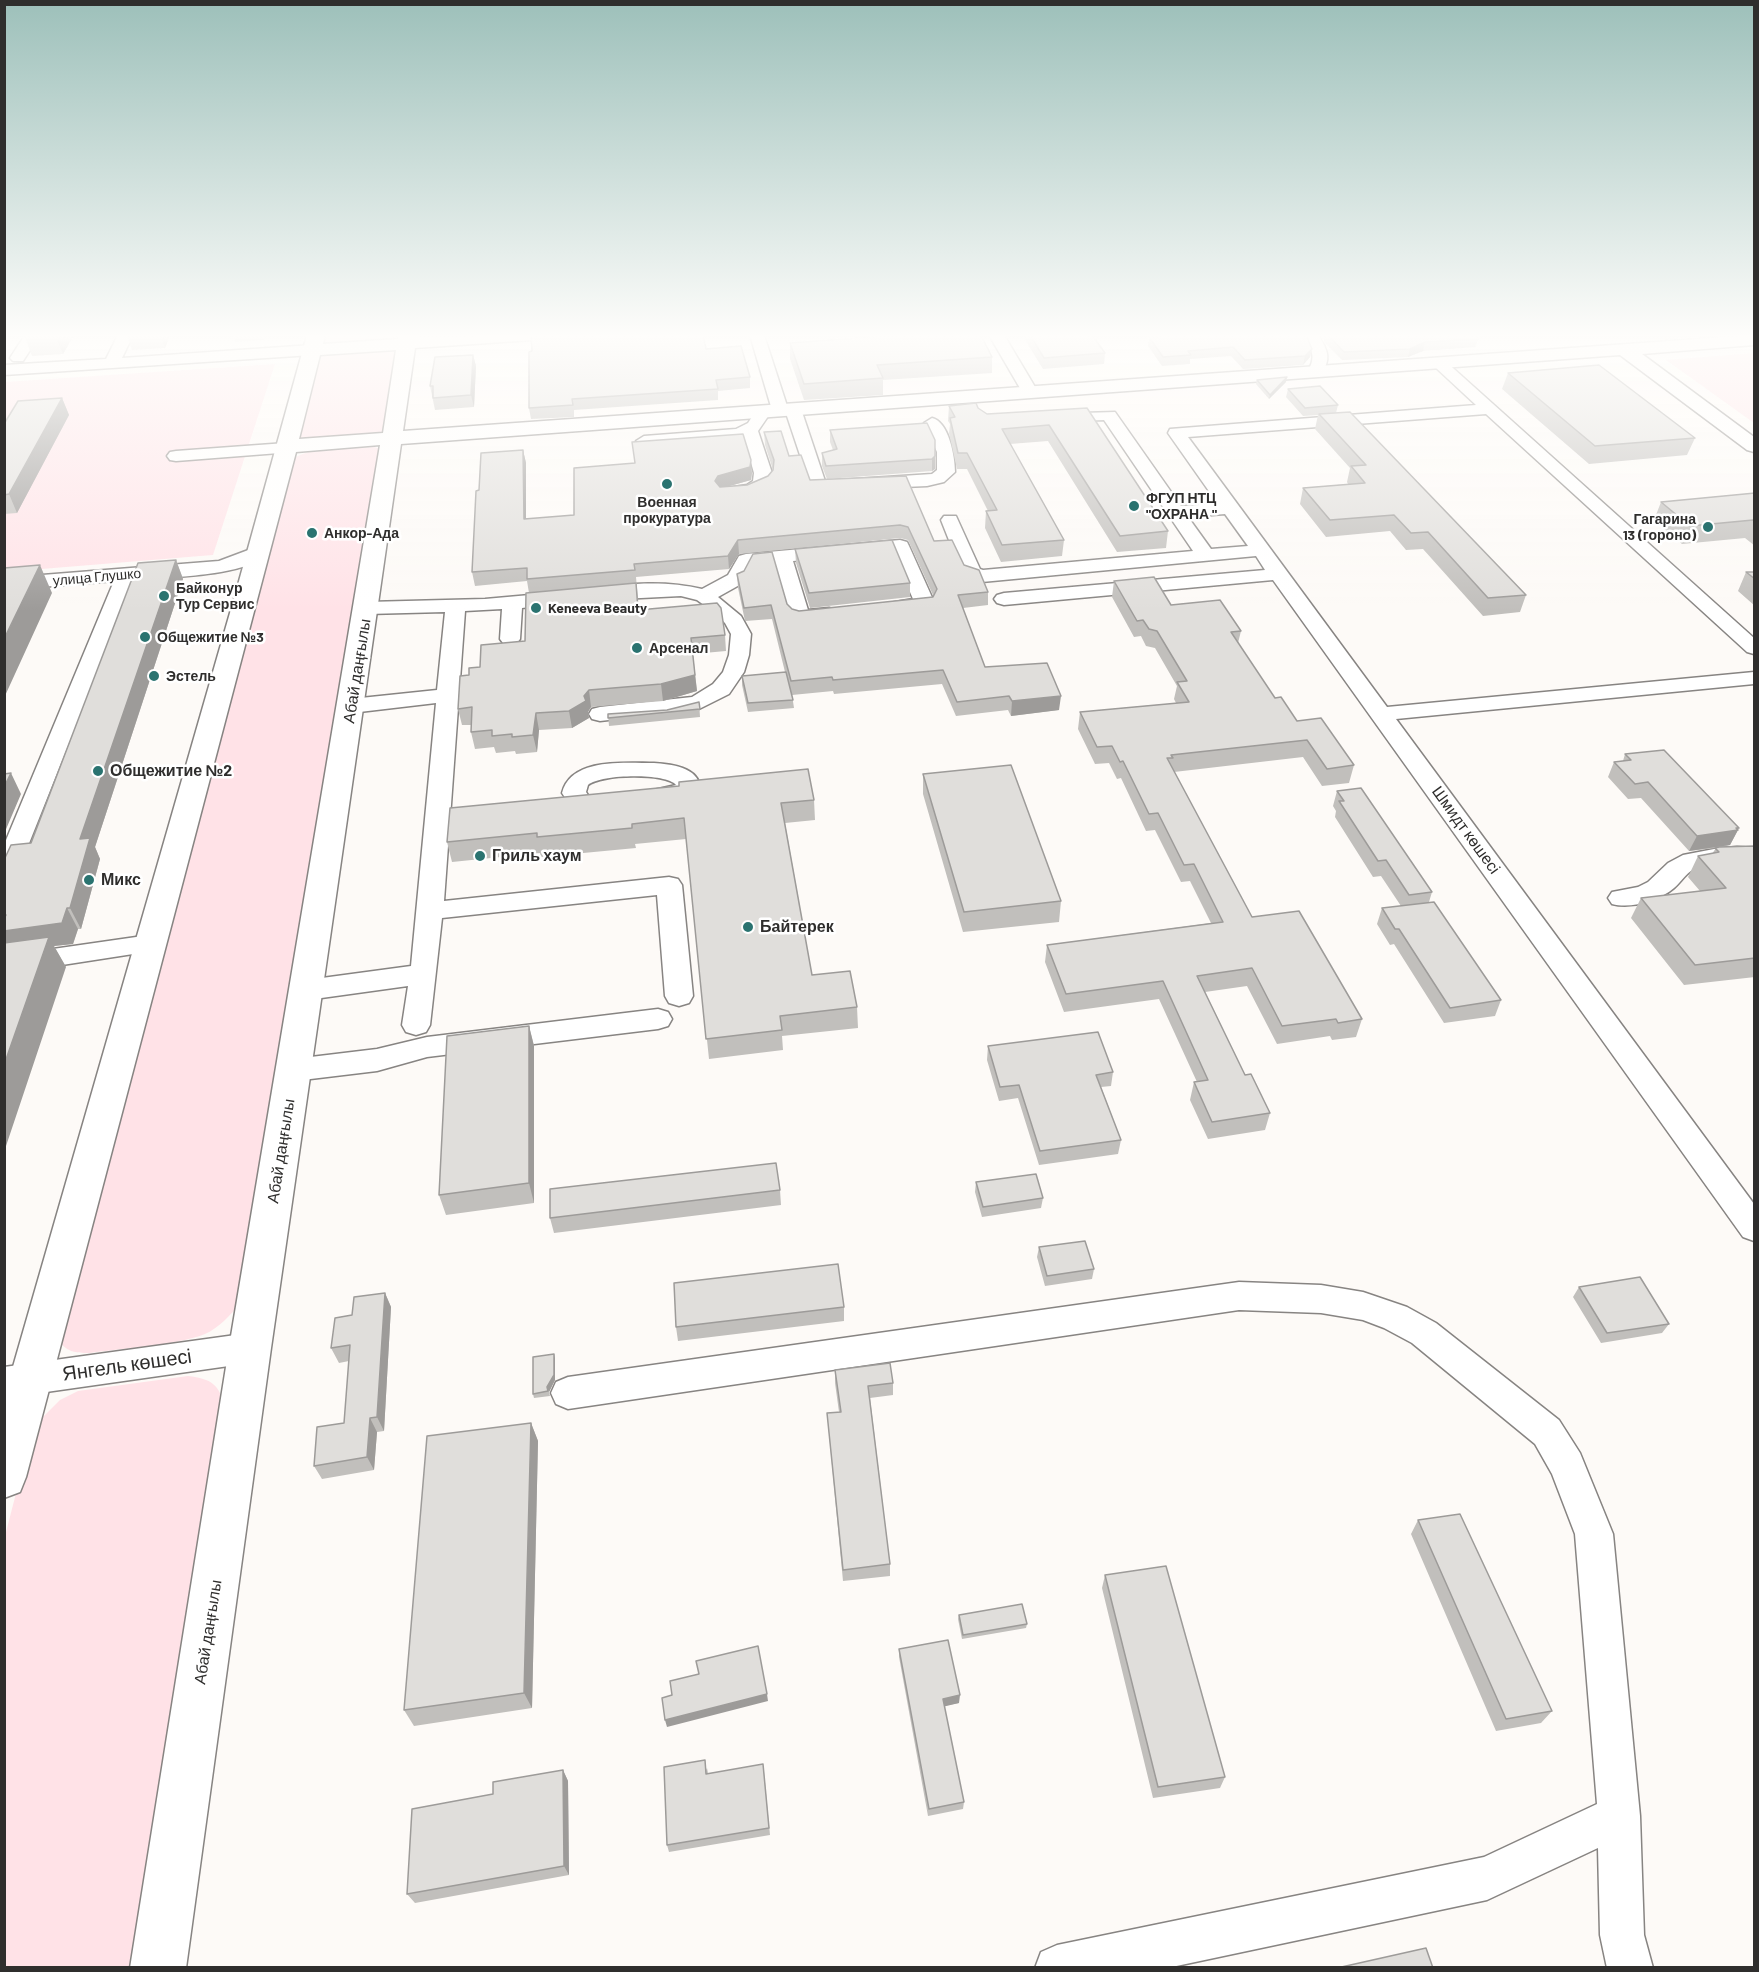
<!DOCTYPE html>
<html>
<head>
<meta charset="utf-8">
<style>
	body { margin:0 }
	#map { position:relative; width:1759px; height:1972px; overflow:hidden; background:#fdfaf7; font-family:Barlow,sans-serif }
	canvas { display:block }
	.frame { position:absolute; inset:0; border:6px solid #2f2e2d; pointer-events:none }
</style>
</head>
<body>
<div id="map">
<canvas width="1759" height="1972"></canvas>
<div class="frame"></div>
</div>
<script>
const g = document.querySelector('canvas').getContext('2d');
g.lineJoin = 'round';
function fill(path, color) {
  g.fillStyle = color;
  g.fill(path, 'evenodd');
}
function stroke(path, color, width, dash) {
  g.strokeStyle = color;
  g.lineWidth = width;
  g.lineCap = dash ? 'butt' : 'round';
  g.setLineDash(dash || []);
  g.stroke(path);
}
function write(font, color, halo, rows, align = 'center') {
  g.font = font + ' Barlow,sans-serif';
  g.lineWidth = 5;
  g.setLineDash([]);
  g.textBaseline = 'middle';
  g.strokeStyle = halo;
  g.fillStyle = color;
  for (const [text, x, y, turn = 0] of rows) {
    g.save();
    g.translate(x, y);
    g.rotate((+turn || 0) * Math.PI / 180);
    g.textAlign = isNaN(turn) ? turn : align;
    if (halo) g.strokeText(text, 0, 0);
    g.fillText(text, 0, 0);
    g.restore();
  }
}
fill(new Path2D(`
	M322 335H400L393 338 326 343 322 342Z
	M393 349 397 351 383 432 378 435 300 438 298 436 319 357 322 355Z
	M1754 353V423L1666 360Z
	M275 364 213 555 5 572V382Z
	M374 447 381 449 240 1304C230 1315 219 1328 205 1334 174 1346 123 1348 90 1353 74 1353 67 1352 57 1339L292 460C307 446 353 449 374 447Z
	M188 1376C212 1379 219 1384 225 1408L137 1967 5 1968V1536L30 1439 43 1417 60 1400 78 1391Z`), '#ffe2e7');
const minor = new Path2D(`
	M25 335H40L23 361H13L10 358Z
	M118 335H133L122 358 312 345 320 350 312 355 4 375V365L106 359Z
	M750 335H764L787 406 793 404 801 409 825 481 932 474 937 470V452L924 423 932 418C949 422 955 457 955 472L944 482 927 486 812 491 786 413 780 415 772 410Z
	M989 335H1004L1038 392 1036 395H1024Z
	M1303 335H1318C1328 350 1332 360 1320 375H1310L1307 372C1317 358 1312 348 1303 335Z
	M1439 358 1444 360 1754 638V654L1747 652 1486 414 1188 437 1387 707 1754 672V684L1396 719 1754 1204V1241L1743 1237 1273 580 1004 605 997 603 994 599 997 595 1004 593 1265 570 1256 556 982 582 965 577 962 573 941 520 944 516H956L980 569 983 570 1193 551 1104 420 1054 422 1046 417 1048 414 1115 412 1181 506 1218 504 1168 433 1170 429 1476 405 1434 366 1431 363 1434 360ZM1225 514 1248 546 1211 549 1188 517Z
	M763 407 771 412 758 431 772 473 771 483C762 494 742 499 728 496L725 492 728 488 747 485 753 481 754 473 744 438 644 446 636 441 644 436 736 429 748 423 757 409Z
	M286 443 292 444 294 448 292 452 176 461 170 460 167 456 170 452 176 451Z
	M900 540 907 542 909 546 935 604 932 608 897 613 890 611 887 607 890 603 913 599 893 552 793 561 808 610 829 608 836 610 839 614 836 618C823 622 806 625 793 621L790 617 774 563 753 565 743 583 718 597 741 616 751 634 749 655 744 672 729 694 697 710 600 721 592 719 589 714 592 709 600 707 692 697 713 684 723 672 729 655 731 634 725 623 715 613 697 600 681 596 601 600 594 598 591 594 594 590C626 582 670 581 702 589L728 575 739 556 746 554Z
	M259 546 266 548 268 552C251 577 164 577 134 580L16 876 13 882 4 884V845L114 581 4 590V578L219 561Z
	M563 592 570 594 573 598 570 602 522 608 520 639 517 643 510 645 503 643 500 639 502 609 465 611 444 901 669 877 678 879 682 885 693 996 689 1003 679 1006 669 1003 665 996 657 895 442 918 430 1025 426 1032 416 1035 406 1032 402 1025 408 986 307 1000 297 997 293 990 297 983 307 980 411 966 436 703 351 713 343 711 340 706 343 701 351 699 437 690 445 612 367 614 360 612 357 608 360 604 367 602 485 599Z
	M654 763C670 764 699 767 700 788 691 801 668 804 654 800L650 795 654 790 676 785C666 773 601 774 588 785L586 792 593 802 589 807C575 811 570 805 562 793 571 757 625 763 654 763Z
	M1737 847 1754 848V864C1735 862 1712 861 1694 869 1685 874 1681 882 1674 888 1659 901 1631 909 1612 904L1608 898 1612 892 1638 887 1648 882 1668 863 1683 855 1714 849Z
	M150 935 159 938 163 944 159 950 4 974V956Z
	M658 1009 668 1012 672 1019 668 1026 658 1029 427 1057 377 1071 294 1081 284 1078 280 1070 284 1062 294 1059 377 1049 427 1037Z
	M1239 1282 1321 1285 1363 1292 1407 1307 1436 1323 1559 1420 1580 1453 1613 1534 1640 1816 1644 1935 1653 1968H1607L1600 1935 1598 1848 1487 1900 1167 1968H1035L1041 1952 1057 1945 1484 1857 1597 1804 1575 1534 1552 1474 1535 1444 1412 1343 1384 1328 1363 1320 1321 1313 1239 1310 568 1409 556 1404 551 1393 556 1382 568 1377Z
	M250 1333 262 1337 267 1348 262 1359 250 1363 4 1398V1367Z`);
const major = new Path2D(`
	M307 335H325L323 344 398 339 399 335H417V337L541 335 538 339 532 340 415 348 403 431 1754 335V345L1642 354 1754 437V452L1747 450 1620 355 401 444 271 1348 186 1968H130L229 1348 380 445 296 452 26 1477 20 1492 4 1498V1398L236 592ZM396 350 383 433 299 439 320 355Z`);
stroke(minor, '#878482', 3);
stroke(major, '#878482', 3);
fill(minor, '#fff');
fill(major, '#fff');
fill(new Path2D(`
	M24 335H74L63 354 32 356Z
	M127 335H170L165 348 132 350Z
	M233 335H266L264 340 235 342Z
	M890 335H981L992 357V373L883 380V395L804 400 790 359V343L890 336Z
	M1022 335H1092L1105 353 1104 364 1043 369Z
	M1149 335H1306L1312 349 1310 357 1303 365 1243 369 1231 356 1190 359V364L1162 366 1148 346 1149 337H1151Z
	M1321 335H1479L1480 336 1475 347 1423 351 1408 357 1342 360 1326 344Z
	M706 349 750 377V388L718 391V400L574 410V417L531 419 529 408 532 351Z
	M473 355 476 366 474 407 435 410 430 386Z
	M1508 373 1695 438 1687 455 1589 464 1502 389Z
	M1257 380 1286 382 1269 399 1256 384Z
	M1288 389 1338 405 1336 413 1526 595 1520 612 1483 616 1423 549 1406 550 1390 531 1326 537 1300 504 1303 488 1348 484 1347 482 1350 468 1315 429 1318 415 1303 416 1286 397Z
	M62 398 69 415 17 513 4 514V424Z
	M949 406 978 408 987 414 1087 408 1168 531 1166 548 1117 552 1048 441 1010 444 1064 540 1062 556 1001 562 985 528 986 511H988L967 469H957L949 433 950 424 948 421Z
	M927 423 935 469 932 471 827 479 822 466V453L833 450 830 442V430Z
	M764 432 789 456 810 480 906 476 934 541 964 565 988 592V605L963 608 985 667 1059 710 1011 716 1008 710 956 716 942 684 834 694 833 691 792 695 794 708 748 712 742 685V676L785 672 772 619 745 621 738 588 737 574 787 604 792 609 799 611 933 597V595L908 540 900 538 739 554 729 569 636 577 639 610 725 635 726 651 693 654 697 691 663 701 591 707 588 712 589 718 572 728 539 730 537 752 516 754 515 751 496 753 494 747 475 749 471 732V725H462L458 709 469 675 480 667 525 641 529 593 527 581 475 586 472 572 479 490 523 450 526 463V519L574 515 752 473 751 480 726 487 747 485 768 476 773 470 765 445Z
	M1755 493V546L1745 538 1682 544 1654 520 1661 502Z
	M795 549 910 583V597L810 608 796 563Z
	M176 560 183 579 95 847 100 859 81 929H78L73 944 54 946 66 967 6 943 4 940V860L31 843Z
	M1746 572H1755V606L1738 591Z
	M1114 581 1171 605 1241 631 1238 643 1275 698 1297 721 1354 765 1349 783 1322 786 1303 757 1174 772 1252 917 1362 1019 1356 1037 1332 1040 1330 1036 1277 1044 1247 986 1205 992 1245 1075 1270 1113 1265 1130 1208 1139 1190 1100 1194 1082H1197L1159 999 1064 1012 1045 962 1047 945 1211 923 1190 881 1181 882 1155 830 1146 831 1121 778 1117 779 1109 763 1095 764 1078 729 1080 712 1176 703 1174 699 1177 686 1155 648 1146 646 1141 636 1134 637 1112 597Z
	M699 702 700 717 609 726 608 714 667 710Z
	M1625 754 1739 828 1730 845 1722 847 1755 846V977L1684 985 1631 918 1641 898 1700 891 1688 877 1698 856 1712 854 1716 848 1689 851 1641 798 1628 799 1608 777 1614 762 1623 761Z
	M923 774 1061 901 1059 922 963 932 923 794Z
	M1337 791 1432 892 1429 902 1501 1000 1495 1016 1444 1023 1394 944 1390 945 1377 924 1382 908 1401 906 1381 876 1373 877 1335 817 1336 811 1333 806Z
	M814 800 815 820 785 823 812 975 857 1007 858 1028 782 1036 783 1050 709 1059 686 839 635 844 636 848 541 857 540 853 452 862 447 842 450 808Z
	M529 1026 534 1046V1203L446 1215 439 1195Z
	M988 1046 1113 1072 1111 1086 1101 1087 1121 1140 1118 1154 1039 1165 1018 1098 999 1101 987 1060Z
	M976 1182 1043 1198 1041 1208 982 1217 975 1192Z
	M780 1190 781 1205 554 1233 550 1218Z
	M1039 1247 1094 1269 1092 1279 1045 1286 1037 1257Z
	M1579 1287 1669 1324 1662 1333 1601 1343 1573 1297Z
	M385 1293 391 1307 384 1431 377 1432 374 1470 322 1479 314 1466 344 1423 349 1361 339 1363 331 1348 352 1315Z
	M844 1307V1321L678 1341 676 1327Z
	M554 1354 555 1359V1380L549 1392 550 1396 534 1398 533 1394Z
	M835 1370 893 1383V1395L870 1398 890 1564V1576L843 1581 827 1413 839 1412 835 1383Z
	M531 1423 538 1441 532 1708 414 1726 404 1710Z
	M1418 1520 1552 1711 1541 1723 1496 1731 1411 1534Z
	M1105 1575 1225 1777 1220 1788 1153 1798 1102 1588Z
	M959 1615 1027 1624 1026 1628 962 1639 958 1619Z
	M899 1649 959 1703 944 1706 964 1802 963 1809 928 1816 899 1657Z
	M707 1768 708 1773 764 1772 770 1835 669 1852 667 1845Z
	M563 1770 568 1781 569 1875 415 1903 407 1894 493 1794Z`), '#c1bfbc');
fill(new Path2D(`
	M55 335H74L63 354Z
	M160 335H170L165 348Z
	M1425 342 1423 351 1408 357 1410 349Z
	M1312 349 1310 357 1303 365 1305 356Z
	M473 355 476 366 474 407 471 395Z
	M1287 377 1286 382 1269 399 1270 395Z
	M62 398 69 415 17 513 9 494Z
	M523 450 526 463V533L524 519Z
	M935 456V469L932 471V459Z
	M751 460 752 473 751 480 719 489 715 481 718 476Z
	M738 540 739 554 729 569 728 556Z
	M176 560 183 579 95 847 100 859 81 929 70 908 80 839Z
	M40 565 52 593 4 698V639Z
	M695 675 697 691 663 701 661 684Z
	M589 690 591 707 588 712 589 718 572 728 569 711 584 696Z
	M1061 696 1059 710 1011 716 1012 701Z
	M536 713 539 730 537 752 533 735Z
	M11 773 21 794 4 834V787Z
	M1738 830 1730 845 1689 851 1697 836Z
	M67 908 78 929 73 944 54 946 66 967 4 1152V1065L12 953 4 940V931Z
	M529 1026 534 1046V1203L529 1183Z
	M385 1293 391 1307 384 1431 377 1417Z
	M554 1354 555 1359V1380L549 1392 547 1387Z
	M370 1418 377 1432 374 1470 367 1457Z
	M531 1423 538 1441 532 1708 524 1693Z
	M767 1694 768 1701 667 1727 665 1720Z
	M960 1695 959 1703 942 1707 943 1699Z
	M563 1770 568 1781 569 1875 564 1866Z`), '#9d9b99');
const building = new Path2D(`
	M531 335H703L706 349 741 346 750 377 716 380 718 389 572 399 573 405 529 408V352L532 351Z
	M897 335H981L992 357 877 365 883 378 804 384 790 343Z
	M1030 335H1092L1105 353 1044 358Z
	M1157 335H1306L1312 349 1305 356 1245 360 1233 347 1188 351 1191 355 1163 357 1149 337H1158Z
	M1328 335H1479L1480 336H1475L1478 339 1425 342 1410 349 1344 352Z
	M473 355 471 395 433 398V386H430L435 357Z
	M1599 365 1695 438 1595 446 1508 373Z
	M1287 377 1270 395 1257 380Z
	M1320 386 1338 405 1305 408 1288 389Z
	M62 398 9 494 4 495V424L18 401Z
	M976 403 978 408 987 414 1087 408 1168 531 1120 536 1049 425 1002 429 1064 540 1002 545 986 511 997 510 967 453H958L950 418 955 417 949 406Z
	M1350 412 1526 595 1488 598 1428 532 1411 533 1394 515 1330 520 1303 488 1365 483 1351 466 1366 465 1319 414Z
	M927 423 935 440V456L932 459 826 466 822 453 837 449 830 430Z
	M781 431 789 456 801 455 810 480 906 476 934 541 952 540 964 565 979 570 988 592 958 595 985 667 1047 663 1061 696 1012 701 1009 696 957 702 943 670 833 680 832 677 791 681 771 605 744 608 737 574 744 571 753 554 772 552 787 604 792 609 799 611 933 597 937 589 908 527 900 525 738 540 728 556 634 564 635 570 527 579V568L472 572 476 491 479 490 481 453 523 450 524 519 574 515V468L635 463 632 442 743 434 751 460 750 467 718 476 715 481 720 487 747 485 768 476 773 470 774 460 764 432Z
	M1755 493V521L1753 520 1690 526 1661 502Z
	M892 540 910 583 809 593 795 549Z
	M176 560 80 839 90 838 70 908H67L62 923 4 931V919L6 915H4V860L11 845 31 843 138 563Z
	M40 565 4 639V568Z
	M1746 572H1755V579Z
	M1154 577 1171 605 1220 600 1241 631 1231 632 1275 698 1281 697 1297 721 1321 718 1354 765 1327 769 1307 740 1171 755 1173 758H1167L1252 917 1299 911 1362 1019 1338 1023 1336 1019 1282 1026 1252 968 1197 976 1245 1075 1251 1074 1270 1113 1212 1122 1194 1082 1208 1080 1163 981 1066 994 1047 945 1223 922 1194 864 1184 865 1158 813 1149 814 1123 761 1120 762 1112 746 1097 747 1080 712 1189 702 1177 682 1187 681 1157 631 1149 629 1143 620 1137 621 1114 581Z
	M636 583 638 610 717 603 721 608 725 635 691 638 695 675 661 684 589 690 584 696 586 701 569 711 536 713 533 735 512 737V734L492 736V730L471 732 472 707 458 709 460 676 469 675V668L480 667 481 645 525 641 526 593Z
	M786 672 793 700 748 703 742 676Z
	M699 702 700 709 608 718V714L667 710Z
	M1664 750 1739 828H1736L1738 830 1697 836 1648 782 1635 784 1614 762 1631 760 1625 754Z
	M1011 765 1061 901 964 912 923 774Z
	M808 769 814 800 781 803 812 975 850 971 857 1007 780 1016 782 1030 706 1039 684 818 632 824V828L537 837V833L447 842 450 808 679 786V782Z
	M11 773 4 787V774Z
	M1361 788 1432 892 1409 895 1386 860 1378 861 1339 801H1344L1337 791Z
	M1755 846V958L1695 965 1641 898 1726 888 1698 856 1719 852 1715 848 1719 847Z
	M1434 902 1501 1000 1450 1008 1399 929H1395L1382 908Z
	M49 937 4 1065V943Z
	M529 1026V1183L439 1195 447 1036Z
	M1098 1032 1113 1072 1096 1075 1121 1140 1040 1151 1019 1085 1000 1087 988 1046Z
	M776 1163 780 1190 550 1218V1189Z
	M1036 1174 1043 1198 983 1207 976 1182Z
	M1085 1241 1094 1269 1047 1276 1039 1247Z
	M838 1264 844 1307 676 1327 674 1283Z
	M1640 1277 1669 1324 1607 1333 1579 1287Z
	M385 1293 377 1417 370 1418 367 1457 314 1466 317 1427 344 1423 350 1345 331 1348 335 1318 352 1315 354 1297Z
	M554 1354V1375L547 1387 548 1391 533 1394V1357Z
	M890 1363 893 1383 868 1386 890 1564 843 1570 827 1413 841 1412 835 1370Z
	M531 1423 524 1693 404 1710 427 1436Z
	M1460 1514 1552 1711 1506 1719 1418 1520Z
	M1166 1566 1225 1777 1158 1787 1105 1575Z
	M1022 1604 1027 1624 963 1635 959 1615Z
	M948 1640 960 1695 943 1699 964 1802 929 1809 899 1649Z
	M758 1646 767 1694 665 1720 662 1698 672 1695 670 1681 699 1674 696 1661Z
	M705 1760 706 1774 763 1764 769 1828 667 1845 664 1767Z
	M563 1770 564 1866 407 1894 412 1809 493 1794V1782Z
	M1426 1948 1433 1968H1337Z`);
fill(building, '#e0dedb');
stroke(building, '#9d9b99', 1.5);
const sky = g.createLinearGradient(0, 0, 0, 611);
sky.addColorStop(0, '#9dc0ba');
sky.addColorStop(0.55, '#fefdfb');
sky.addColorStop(1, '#fefdfb00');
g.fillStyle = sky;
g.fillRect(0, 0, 1759, 611);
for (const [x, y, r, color] of [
	[667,484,6,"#2a7370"],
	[1134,506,6,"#2a7370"],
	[1708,527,6,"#2a7370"],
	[312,533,6,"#2a7370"],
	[164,596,6,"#2a7370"],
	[536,608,6,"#2a7370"],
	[145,637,6,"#2a7370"],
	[637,648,6,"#2a7370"],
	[154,676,6,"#2a7370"],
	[98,771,6,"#2a7370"],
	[480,856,6,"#2a7370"],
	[89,880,6,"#2a7370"],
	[748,927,6,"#2a7370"]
]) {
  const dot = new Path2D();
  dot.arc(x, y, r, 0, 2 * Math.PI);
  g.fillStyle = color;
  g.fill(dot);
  stroke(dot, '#fff', 2);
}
write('bold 14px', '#2f2e2d', '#fff', [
	["ФГУП НТЦ",1146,498],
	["\"ОХРАНА \"",1146,514],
	["Военная",667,502,"center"],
	["прокуратура",667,518,"center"],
	["Гагарина",1696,519,"right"],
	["13 (гороно)",1696,535,"right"],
	["Анкор-Ада",324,533],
	["Байконур",176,588],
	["Тур Сервис",176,604],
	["Keneeva Beauty",548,608],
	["Общежитие №3",157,637],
	["Арсенал",649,648],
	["Эстель",166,676]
], 'left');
write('14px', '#2f2e2d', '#fff', [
	["улица Глушко",97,577,-5]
]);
write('16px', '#2f2e2d', '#fff', [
	["Абай даңғылы",357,671,-81],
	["Шмидт көшесі",1466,830,54],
	["Абай даңғылы",281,1151,-81],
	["Абай даңғылы",208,1632,-81]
]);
write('bold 16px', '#2f2e2d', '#fff', [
	["Общежитие №2",110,771],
	["Гриль хаум",492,856],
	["Микс",101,880],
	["Байтерек",760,927]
], 'left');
write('20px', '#2f2e2d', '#fff', [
	["Янгель көшесі",127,1365,-8]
]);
</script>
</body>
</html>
